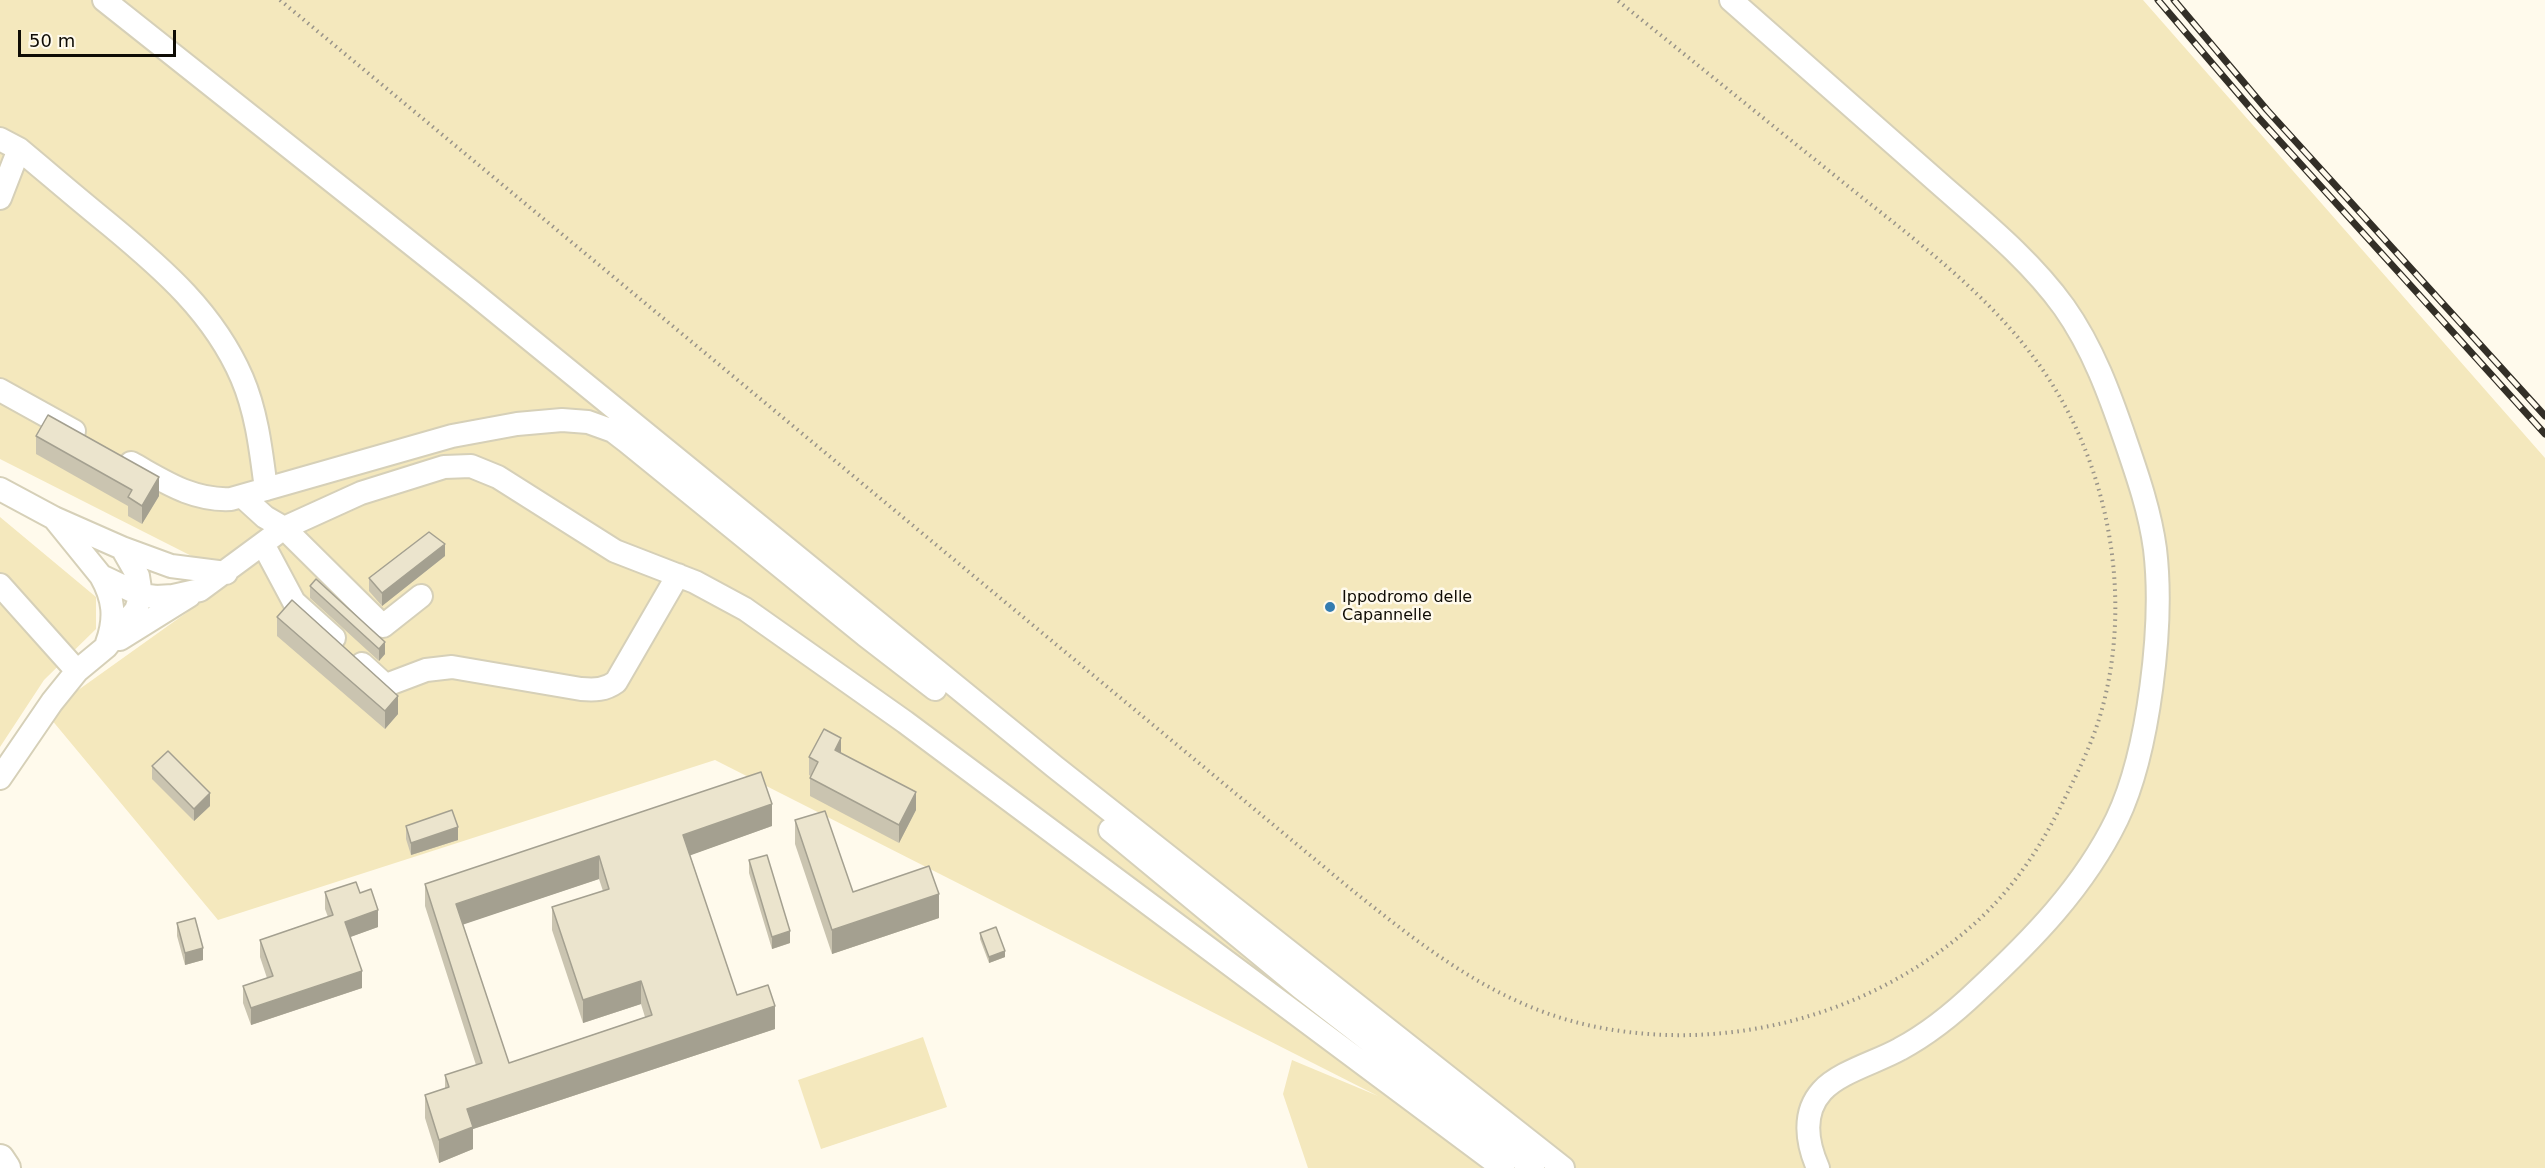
<!DOCTYPE html>
<html>
<head>
<meta charset="utf-8">
<style>
	body { margin:0 }
	#map { position:relative; width:2545px; height:1168px; overflow:hidden; background:#fffaec; font-family:"DejaVu Sans",sans-serif }
	canvas { display:block }
	.scale { position:absolute; left:18px; top:30px; width:158px; height:27px; box-sizing:border-box; border:3px solid #0f0c05; border-top:0; padding-left:8px; font-size:18px; line-height:21px; white-space:nowrap; color:#0f0c05; -webkit-text-stroke:4px #fffaec; paint-order:stroke }
</style>
</head>
<body>
<div id="map">
<canvas width="2545" height="1168"></canvas>
<div class="scale">50 m</div>
</div>
<script>
const g = document.querySelector('canvas').getContext('2d');
g.lineJoin = 'round';
function fill(path, color) {
  g.fillStyle = color;
  g.fill(path, 'evenodd');
}
function stroke(path, color, width, dash) {
  g.strokeStyle = color;
  g.lineWidth = width;
  g.lineCap = dash ? 'butt' : 'round';
  g.setLineDash(dash || []);
  g.stroke(path);
}
function write(font, color, halo, rows, align = 'center') {
  g.font = font + ' "DejaVu Sans",sans-serif';
  g.lineWidth = 5;
  g.setLineDash([]);
  g.textBaseline = 'middle';
  g.strokeStyle = halo;
  g.fillStyle = color;
  for (const [text, x, y, turn = 0] of rows) {
    g.save();
    g.translate(x, y);
    g.rotate((+turn || 0) * Math.PI / 180);
    g.textAlign = isNaN(turn) ? turn : align;
    if (halo) g.strokeText(text, 0, 0);
    g.fillText(text, 0, 0);
    g.restore();
  }
}
fill(new Path2D(`
	M0 0H2143L2545 458V1168H1308L1283 1094 1292 1060 1378 1096 715 760 218 920 46 713 235 578 0 459Z
	M0 517 96 597V629L44 680 0 747Z
	M923 1037 947 1107 821 1149 798 1080Z`), '#f4e8bd');
const minor = new Path2D(`
	M104 0 472 292 1055 767 1563 1168
	M1731 0C1798 59 1865 118 1932 177 1978 218 2028 257 2064 307 2093 348 2110 395 2126 442 2138 477 2150 512 2155 549 2164 624 2149 752 2117 819 2084 887 2032 940 1977 991 1954 1013 1928 1034 1900 1049 1877 1062 1839 1072 1822 1091 1802 1113 1807 1143 1818 1168
	M0 139 19 149C49 174 79 200 110 225 163 269 214 313 242 378 257 413 261 451 266 489
	M0 198 19 149
	M0 390 74 431
	M131 463C164 481 192 501 231 499L452 436 517 424 562 420 588 422 613 431 626 441 865 635 935 689
	M0 489 54 518 122 548 138 576 141 595 136 610 106 647 77 671
	M243 497 265 517 284 528 361 493 444 467 471 466 498 477 615 551 695 582 745 609 905 722 1503 1168
	M54 518 101 576 141 595 156 597 173 596 200 590 284 528 383 626 421 596
	M263 544 294 602 334 638
	M122 548 171 566 226 573
	M101 576C114 599 116 618 107 643
	M0 585 77 671 52 702 0 778
	M120 639 189 596
	M362 664 384 684H389L426 670 452 667 581 689C595 690 605 690 616 682L678 575
	M1110 830 1300 987 1533 1168`);
const major = new Path2D(`
	M0 1159 6 1168`);
stroke(minor, '#d6d0b8', 26);
stroke(major, '#d6d0b8', 32);
stroke(new Path2D(`
	M280 0 1347 886C1423 947 1499 1008 1597 1027 1727 1053 1866 1016 1966 931 2008 896 2038 852 2062 804 2077 774 2093 742 2102 709 2129 611 2114 498 2066 408 2015 312 1927 250 1844 183 1768 122 1693 61 1617 0`), '#999489', 4, [1.5, 4.5]);
stroke(minor, '#fff', 22);
stroke(major, '#fff', 28);
const rail = new Path2D(`
	M2158 0 2258 117 2545 434
	M2174 0 2267 110 2545 416`);
stroke(rail, '#332f27', 7);
stroke(rail, '#fffaec', 4.5, [14]);
fill(new Path2D(`
	M36 436 159 496 142 524 128 516V506L36 454Z
	M445 556 382 606 369 591V578Z
	M310 586 385 654 379 661 310 598Z
	M277 617 398 714 385 729 277 636Z
	M841 753 916 810 899 843 810 796V778L811 776 809 775V757Z
	M152 766 210 806 194 821 152 779Z
	M795 820 853 892 939 918 832 954 795 844Z
	M406 826 458 840 411 855 406 839Z
	M772 826 690 855 737 995 775 1029 473 1129V1149L439 1163 425 1118V1095L445 1089V1075L476 1065 425 906V884ZM599 879 603 891 552 907V930L583 1023 641 1004 645 1017 509 1063 463 924Z
	M749 860 790 943 772 949 749 873Z
	M325 892 360 893 378 927 350 937 362 988 251 1025 243 1003V986L267 978 260 957V940L328 917 325 909Z
	M177 923 203 960 185 965 177 936Z
	M980 933 1005 957 989 963 980 939Z`), '#cac4b0');
fill(new Path2D(`
	M159 477V496L142 524V506Z
	M445 544V556L382 606V593Z
	M385 642V654L379 661V649Z
	M398 696V714L385 729V711Z
	M841 738V756L835 750Z
	M916 792V810L899 843V825Z
	M210 793V806L194 821V809Z
	M772 804V826L683 858V835Z
	M458 827V840L411 855V843Z
	M599 856V879L456 927V904Z
	M939 894V918L832 954V930Z
	M378 910V927L345 939V922Z
	M790 931V943L772 949V937Z
	M203 948V960L185 965V953Z
	M1005 951V957L989 963V957Z
	M362 971V988L251 1025V1008Z
	M641 981V1004L583 1023V1000Z
	M775 1006V1029L473 1129V1149L439 1163V1140L467 1109Z`), '#a4a090');
const building = new Path2D(`
	M48 415 159 477 142 506 128 497 132 490 36 436Z
	M429 532 445 544 382 593 369 578Z
	M316 579 385 642 379 649 310 586Z
	M292 600 398 696 385 711 277 617Z
	M824 729 841 738 835 750 916 792 899 825 810 778 818 762 809 757Z
	M168 751 210 793 194 809 152 766Z
	M761 772 772 804 683 835 737 995 768 985 775 1006 467 1109 473 1127 439 1140 425 1095 449 1087 445 1075 482 1063 425 884ZM599 856 609 889 552 907 583 1000 641 981 652 1015 509 1063 456 904Z
	M452 810 458 827 411 843 406 826Z
	M825 811 853 892 929 866 939 894 832 930 795 820Z
	M767 855 790 931 772 937 749 860Z
	M356 882 360 893 371 889 378 910 345 922 362 971 251 1008 243 986 273 976 260 940 333 915 325 892Z
	M195 918 203 948 185 953 177 923Z
	M996 927 1005 951 989 957 980 933Z`);
fill(building, '#ebe4cd');
stroke(building, '#a4a090', 1.5);
for (const [x, y, r, color] of [
	[1330,607,6,"#347cb0"]
]) {
  const dot = new Path2D();
  dot.arc(x, y, r, 0, 2 * Math.PI);
  g.fillStyle = color;
  g.fill(dot);
  stroke(dot, '#fffaec', 2);
}
write('16px', '#0f0c05', '#fffaec', [
	["Ippodromo delle",1342,598],
	["Capannelle",1342,616]
], 'left');
</script>
</body>
</html>
